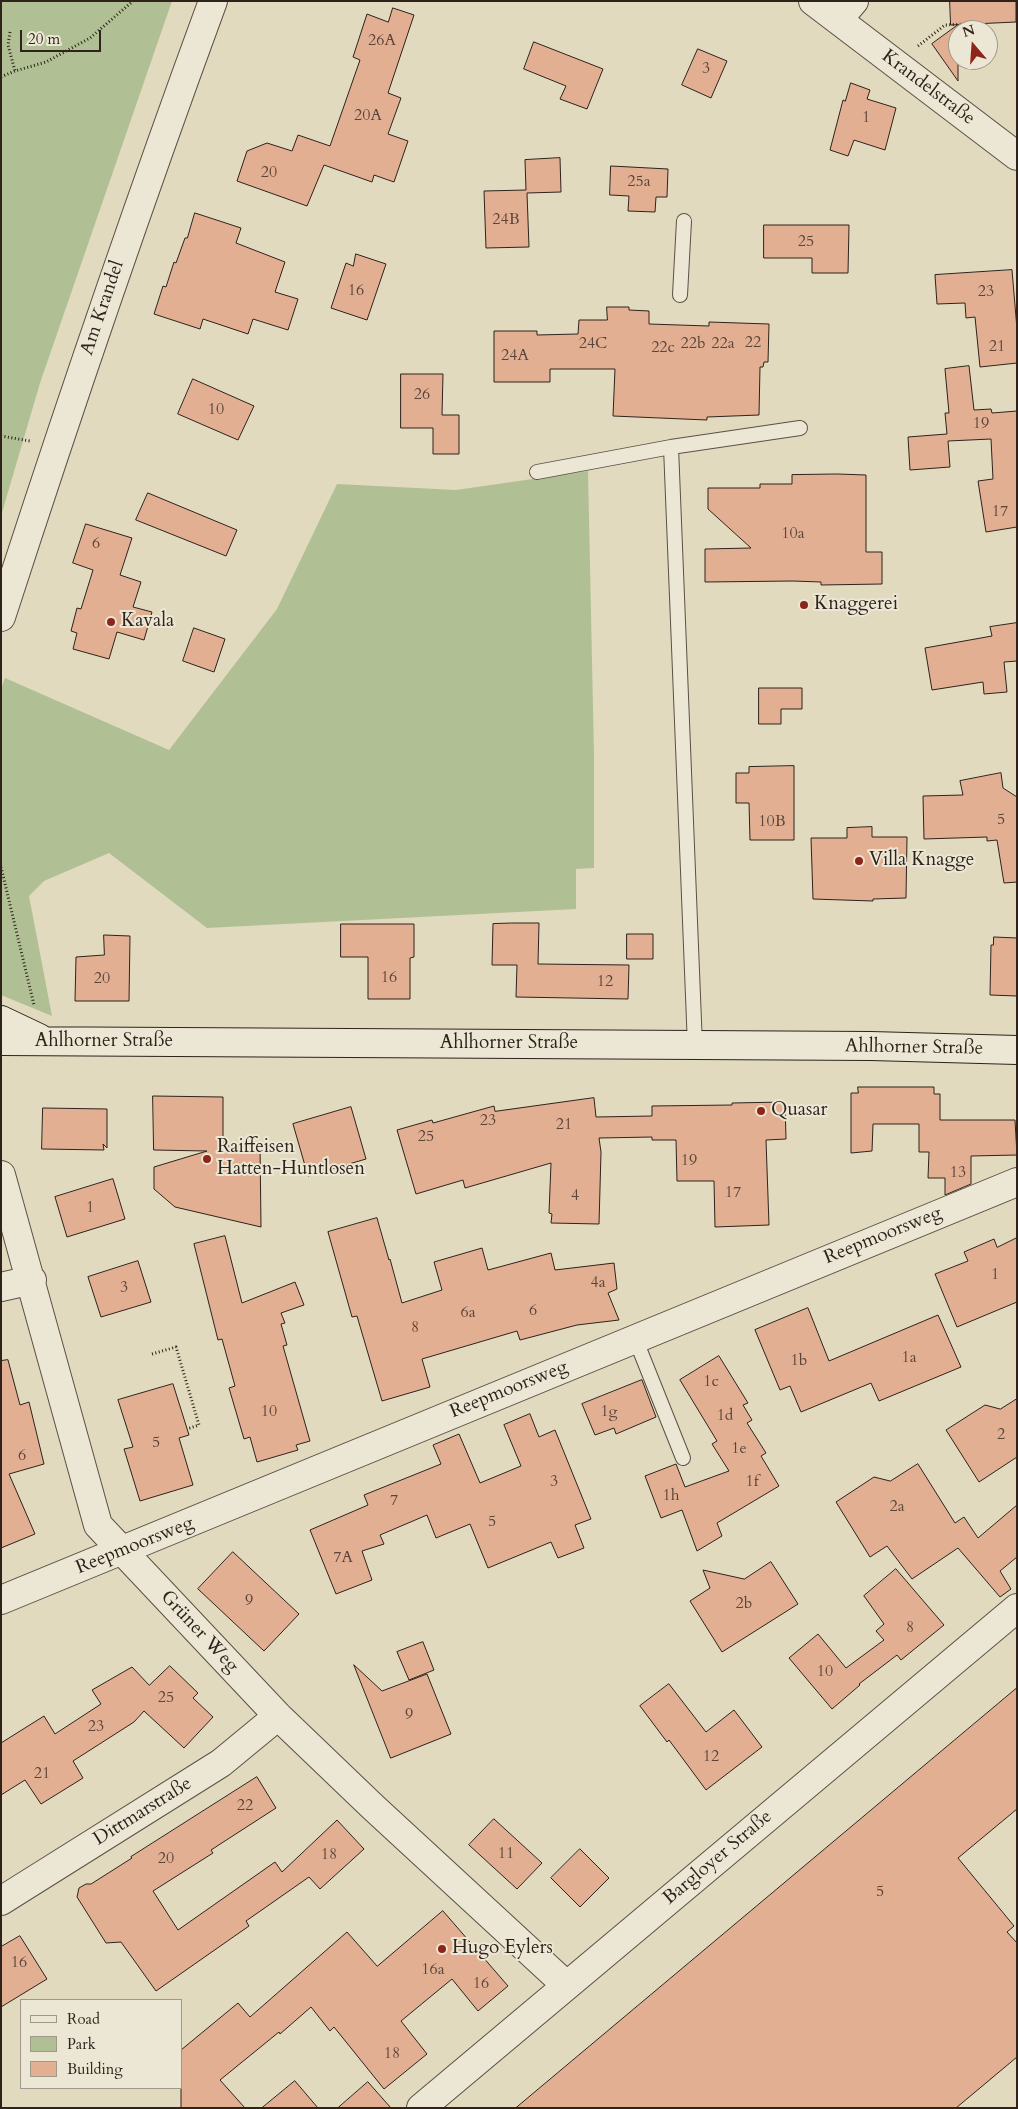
<!DOCTYPE html>
<html>
<head>
<meta charset="utf-8">
<style>
	body { margin:0 }
	#map { position:relative; width:1018px; height:2109px; overflow:hidden; background:#e1dabe; font-family:Cardo,serif }
	canvas { display:block }
	.frame { position:absolute; inset:0; border:2px solid #2e221b; pointer-events:none }
	.legend { position:absolute; left:20px; top:1999px; width:162px; height:90px; box-sizing:border-box; background:#ece7d5; border:1px solid #a0988b; margin:0; padding:6px 9px; list-style:none; font-size:15px; color:#2e221b }
	.legend li { display:flex; align-items:center; gap:10px; height:25px }
	.legend b { width:25px; border:1px solid #a0988b }
	.north { position:absolute; left:948px; top:20px; width:50px; height:50px; box-sizing:border-box; background:#ece7d5; border:1px solid #a0988b; border-radius:50%; rotate:342deg; font-size:14px; font-weight:700; line-height:20px; text-align:center; color:#2e221b }
	.north::after { content:''; display:block; margin:auto; width:18px; height:22px; background:#8f2418; clip-path:polygon(50% 0,100% 100%,50% 72%,0 100%) }
	.scale { position:absolute; left:20px; top:30px; width:81px; height:22px; box-sizing:border-box; border:2px solid #2e221b; border-top:0; padding-left:6px; font-size:15px; line-height:18px; white-space:nowrap; color:#2e221b; -webkit-text-stroke:4px #ece7d5; paint-order:stroke }
</style>
</head>
<body>
<div id="map">
<canvas width="1018" height="2109"></canvas>
<div class="frame"></div>
<ul class="legend">
<li><b style="height:6px;background:#ece7d5"></b>Road</li>
<li><b style="height:14px;background:#b0c094"></b>Park</li>
<li><b style="height:14px;background:#e2af93"></b>Building</li>
</ul>
<div class="north">N</div>
<div class="scale">20 m</div>
</div>
<script>
const g = document.querySelector('canvas').getContext('2d');
g.lineJoin = 'round';
function fill(path, color) {
  g.fillStyle = color;
  g.fill(path, 'evenodd');
}
function stroke(path, color, width, dash) {
  g.strokeStyle = color;
  g.lineWidth = width;
  g.lineCap = dash ? 'butt' : 'round';
  g.setLineDash(dash || []);
  g.stroke(path);
}
function write(font, color, halo, rows, align = 'center') {
  g.font = font + ' Cardo,serif';
  g.lineWidth = 4;
  g.setLineDash([]);
  g.textBaseline = 'middle';
  g.strokeStyle = halo;
  g.fillStyle = color;
  for (const [text, x, y, turn = 0] of rows) {
    g.save();
    g.translate(x, y);
    g.rotate((+turn || 0) * Math.PI / 180);
    g.textAlign = isNaN(turn) ? turn : align;
    if (halo) g.strokeText(text, 0, 0);
    g.fillText(text, 0, 0);
    g.restore();
  }
}
fill(new Path2D(`
	M1 1H172L40 383 1 516Z
	M588 471 594 755V868L576 869V909L207 928 109 853 44 881 29 896 52 1016 1 995V689L5 678 169 750 277 609 337 484 456 490Z`), '#b0c094');
const building = new Path2D(`
	M950 1H1016V22L951 25Z
	M393 8 414 15 388 93 401 98 388 134 408 141 394 182 374 175 372 182 324 165 307 206 237 181 247 151 267 143 292 151 298 135 330 146 360 60 353 57 367 14 388 22Z
	M958 25V81L932 44Z
	M534 42 603 69 587 109 560 99 566 86 524 69Z
	M698 49 727 61 711 98 682 85Z
	M851 83 870 90 867 99 896 108 885 150 854 140 848 156 830 150 843 100 845 101Z
	M560 158 561 192 527 193 529 247 486 248 484 191 526 190 525 160Z
	M611 166 668 169 667 197H656L655 212 628 211 629 196 610 195Z
	M195 213 241 228 236 243 285 262 275 292 298 299 288 330 253 319 248 334 203 319 200 329 154 314 163 286 166 287 174 262 176 263 185 238H187Z
	M764 225H849L848 273H812V258H764Z
	M356 254 386 264 367 320 331 308 346 263 353 266Z
	M1012 270 1017 329V363L980 367 975 317 966 318 965 303 937 304 935 275Z
	M607 307H629V310L649 311V324L709 326V322L769 324 768 362H764L763 367H760L759 415 707 417V420L613 416 615 369H550V382H494V331H537V335L578 334 579 320H607Z
	M969 366 974 410 991 409 992 413 1017 411V527L986 532 978 481 993 479 991 439 948 441 950 467 910 470 908 437 947 434 945 413H949L945 369Z
	M401 374H443L442 415H459V454H433V428H401Z
	M193 379 254 406 238 440 178 414Z
	M838 474 866 475V552H882V584L821 585V582L793 581 705 582V549L751 548 708 509V488H760V484H792V475Z
	M148 493 237 530 226 556 136 520Z
	M86 524 132 538 120 575 141 582 133 607 152 612 144 640 117 632 109 659 73 649 77 633 71 631 77 608 81 609 93 570 73 563Z
	M1017 623V661L1004 662 1007 692 984 694 983 682 932 690 925 648 992 636 990 627Z
	M194 628 225 639 214 672 183 661Z
	M759 688H802V709H781V724H759Z
	M794 766V840H750L749 803H736V773H749V767Z
	M1001 773 1003 788 1017 797V882L1004 883 997 840 987 841V837L924 839 923 796 963 795 960 781Z
	M872 827V837H907L906 898 873 899V901L813 899 811 838H847V828Z
	M512 923H539L538 964 629 965 628 999 516 997 517 965H492L493 924Z
	M341 924H414V957L410 958V999H368V957H341Z
	M627 934H653V959H627Z
	M104 935 130 936 129 1001H75L76 957 104 955Z
	M994 937 1017 938V996L990 995 991 945H993Z
	M858 1087H934V1094H940V1120H1015L1017 1155 971 1156V1184L945 1195V1178H928L929 1152H919V1124H873L872 1151 851 1153V1093H858Z
	M153 1096 223 1097V1146H260L261 1227 175 1207 154 1189V1167L207 1151 154 1150Z
	M594 1098 596 1117 652 1116V1106L732 1105V1103L785 1102 786 1139 766 1140 769 1225 715 1227 714 1181H677L676 1140H652V1137L599 1138 601 1152 599 1224 551 1223 552 1214 549 1213 551 1163 465 1188 463 1180 416 1194 397 1130 432 1120 433 1123 494 1106 495 1111Z
	M351 1107 366 1159 308 1176 293 1124Z
	M43 1108 107 1109V1148L103 1144 104 1150 42 1149Z
	M113 1179 125 1219 67 1237 55 1197Z
	M377 1218 389 1260 390 1259 402 1303 442 1290 434 1262 482 1248 488 1270 551 1253 555 1270 614 1263 617 1289 608 1293 619 1320 577 1325 520 1340 517 1331 422 1359 430 1387 382 1401 357 1316 352 1317 328 1232Z
	M225 1236 242 1303 295 1282 304 1305 281 1313 285 1323 281 1324 287 1345 283 1346 310 1441 296 1445 298 1450 257 1462 250 1437 244 1439 229 1388 235 1386 222 1339 218 1340 194 1244Z
	M1017 1238V1302L957 1327 935 1274 968 1261 964 1252 994 1239 997 1247Z
	M138 1261 151 1302 101 1317 88 1277Z
	M808 1308 829 1361 938 1315 961 1367 879 1401 871 1383 801 1412 790 1386 780 1390 755 1330Z
	M719 1356 748 1403 743 1405 752 1420 747 1423 766 1453 761 1456 779 1486 717 1523 722 1536 697 1551 682 1510 661 1518 645 1476 676 1464 685 1487 729 1471 712 1444 717 1441 680 1380Z
	M8 1360 20 1405 29 1402 44 1464 9 1474 35 1534 1 1548V1361Z
	M642 1380 656 1417 616 1434 614 1428 595 1435 582 1404Z
	M173 1384 189 1435 179 1438 193 1485 140 1501 124 1449 133 1447 118 1400Z
	M1017 1399V1457L979 1482 946 1430 985 1405 1000 1409Z
	M530 1414 539 1437 555 1430 591 1519 575 1525 584 1548 558 1558 551 1542 488 1568 470 1524 436 1538 427 1515 380 1535 384 1544 362 1551 372 1580 336 1594 310 1530 368 1505 364 1495 441 1464 433 1445 459 1434 480 1483 521 1466 504 1425Z
	M918 1464 955 1523 964 1517 978 1538 1017 1505V1557L1000 1571 1011 1589 1000 1597 958 1548 912 1579 887 1546 870 1557 836 1502 874 1477 890 1481Z
	M233 1552 299 1614 264 1651 198 1589Z
	M771 1562 798 1604 722 1652 690 1601 710 1588 703 1570 744 1579Z
	M896 1569 944 1625 901 1660 897 1655 859 1684 860 1685 832 1709 789 1658 818 1634 846 1668 884 1640 876 1631 884 1624 864 1596Z
	M423 1642 434 1670 409 1680 397 1652Z
	M354 1665 382 1691 427 1674 451 1734 391 1758Z
	M170 1666 198 1693 193 1698 213 1717 184 1748 144 1711 134 1722 73 1761 83 1778 41 1804 25 1780 1 1795V1743L44 1716 55 1734 101 1704 92 1690 132 1667 149 1685Z
	M669 1684 706 1732 734 1710 762 1747 706 1790 669 1740 667 1742 640 1706Z
	M1017 1688V1809L958 1858 1014 1926 1007 1932 1017 1943V2057L956 2108H516Z
	M257 1777 276 1808 211 1850 213 1853 153 1891 178 1930 275 1862 282 1872 337 1820 364 1849 320 1889 309 1877 246 1921 249 1926 156 1991 121 1942 106 1943 77 1897 79 1888 86 1884H91L132 1858 131 1857Z
	M494 1819 542 1863 517 1889 469 1845Z
	M580 1849 609 1878 580 1907 551 1878Z
	M443 1911 508 1986 478 2011 452 1979 401 2021 427 2054 384 2089 334 2027 330 2031 311 2007 280 2034 279 2032 220 2080 245 2108H181V2050L238 2003 250 2017 347 1932 377 1966Z
	M20 1936 47 1979 1 2007V1947Z
	M295 2081 318 2108H262Z
	M368 2082 391 2108H338Z`);
fill(building, '#e2af93');
stroke(building, '#2e221b', 1);
const lane = new Path2D(`
	M680 295 684 221
	M671 447 695 1046
	M537 472 671 447 800 428
	M635 1338 683 1458`);
const street = new Path2D(`
	M813 1 1017 156
	M838 20 854 1
	M1 617C68 410 138 205 213 1
	M1 1175 98 1525 278 1716 373 1807 566 1985
	M1 1287 32 1280
	M1 1600 1017 1182
	M1 1901 221 1763 278 1716
	M421 2108 1017 1608`);
const secondary = new Path2D(`
	M1 1020 39 1038
	M1 1041 871 1046 1017 1050`);
stroke(lane, '#5b5044', 16);
stroke(street, '#5b5044', 30);
stroke(secondary, '#2e221b', 30);
stroke(new Path2D(`
	M10 32 8 45 15 71
	M918 46 945 25 968 24
	M1 77 15 71 46 62 90 38 133 1
	M1 436 30 441
	M1 867 34 1005
	M152 1354 176 1347 199 1425 187 1429`), '#2e221b', 3, [1, 2.5]);
stroke(lane, '#ece7d5', 14);
stroke(street, '#ece7d5', 28);
stroke(secondary, '#ece7d5', 28);
for (const [x, y, r, color] of [
	[804,605,5,"#8f2418"],
	[111,622,5,"#8f2418"],
	[859,861,5,"#8f2418"],
	[761,1111,5,"#8f2418"],
	[207,1159,5,"#8f2418"],
	[442,1949,5,"#8f2418"]
]) {
  const dot = new Path2D();
  dot.arc(x, y, r, 0, 2 * Math.PI);
  g.fillStyle = color;
  g.fill(dot);
  stroke(dot, '#ece7d5', 2);
}
write('16px', '#5b4539', null, [
	["26A",382,41],
	["3",706,69],
	["20A",368,116],
	["1",866,118],
	["20",269,173],
	["25a",639,182],
	["24B",506,220],
	["25",806,242],
	["16",356,291],
	["23",986,292],
	["22",753,343],
	["24C",593,344],
	["22b",693,344],
	["22a",723,344],
	["21",997,347],
	["22c",663,348],
	["24A",515,356],
	["26",422,395],
	["10",216,410],
	["19",981,424],
	["17",1000,512],
	["10a",793,534],
	["6",96,544],
	["5",1001,820],
	["10B",772,822],
	["16",389,978],
	["20",102,979],
	["12",605,982],
	["23",488,1121],
	["21",564,1125],
	["25",426,1137],
	["19",689,1161],
	["13",958,1173],
	["17",733,1193],
	["4",575,1196],
	["1",90,1208],
	["1",995,1275],
	["4a",598,1283],
	["3",124,1288],
	["6",533,1311],
	["6a",468,1313],
	["8",415,1328],
	["1a",909,1358],
	["1b",799,1361],
	["1c",711,1382],
	["10",269,1412],
	["1g",609,1412],
	["1d",725,1416],
	["2",1001,1435],
	["5",156,1443],
	["1e",739,1449],
	["6",22,1456],
	["3",554,1482],
	["1f",752,1482],
	["1h",671,1496],
	["7",394,1501],
	["2a",897,1507],
	["5",492,1522],
	["7A",343,1558],
	["9",249,1601],
	["2b",744,1604],
	["8",910,1628],
	["10",825,1672],
	["25",166,1698],
	["9",409,1715],
	["23",96,1727],
	["12",711,1757],
	["21",42,1774],
	["22",245,1806],
	["11",506,1854],
	["18",329,1855],
	["20",166,1859],
	["5",880,1892],
	["16",19,1963],
	["16a",433,1970],
	["16",481,1984],
	["18",392,2054]
]);
write('19px', '#2e221b', '#ece7d5', [
	["Krandelstraße",928,88,37],
	["Am Krandel",103,308,-71],
	["Ahlhorner Straße",104,1042],
	["Ahlhorner Straße",509,1044],
	["Ahlhorner Straße",914,1048,1],
	["Reepmoorsweg",883,1236,-22],
	["Reepmoorsweg",509,1390,-22],
	["Reepmoorsweg",135,1546,-22],
	["Grüner Weg",199,1632,47],
	["Dittmarstraße",143,1812,-32],
	["Bargloyer Straße",718,1858,-40]
]);
write('19px', '#2e221b', '#ece7d5', [
	["Knaggerei",814,605],
	["Kavala",121,622],
	["Villa Knagge",869,861],
	["Quasar",771,1111],
	["Raiffeisen",217,1148],
	["Hatten-Huntlosen",217,1170],
	["Hugo Eylers",452,1949]
], 'left');
</script>
</body>
</html>
